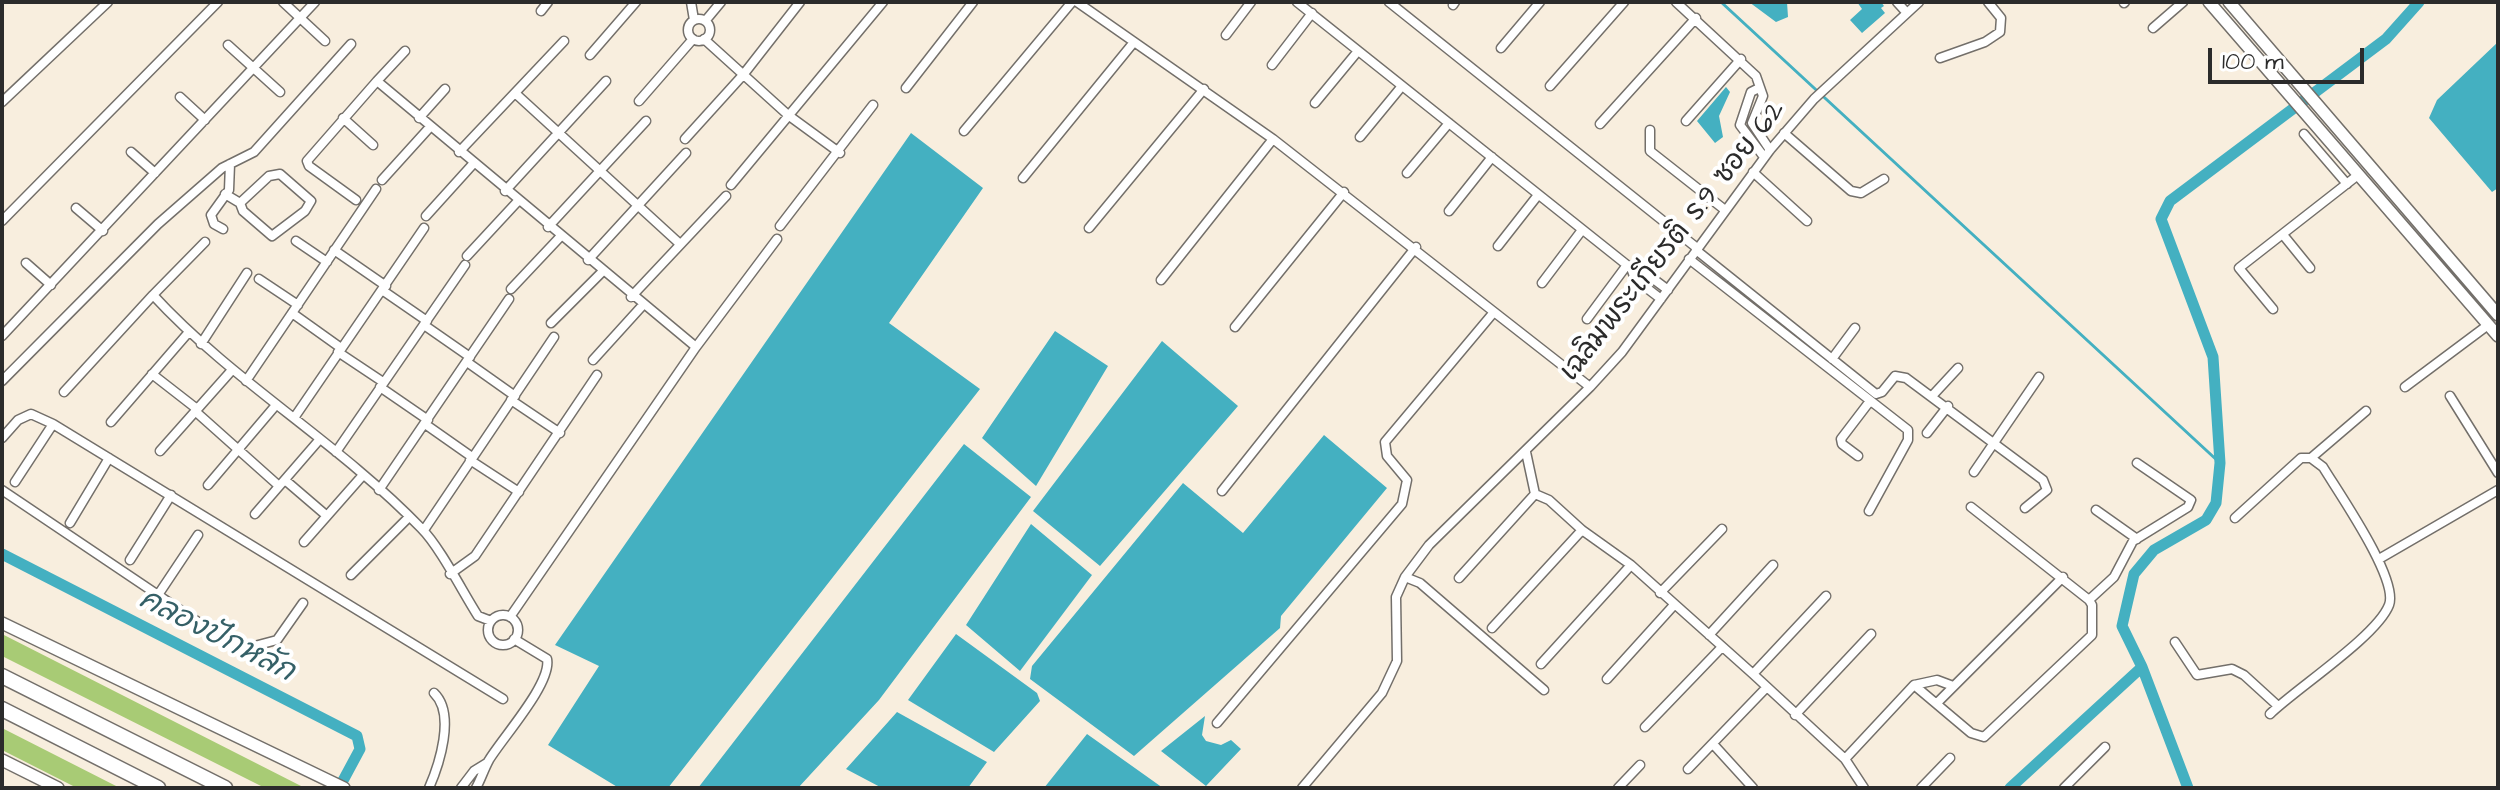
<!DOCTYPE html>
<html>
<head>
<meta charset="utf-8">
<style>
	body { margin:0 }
	#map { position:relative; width:2500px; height:790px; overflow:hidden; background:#f8eede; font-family:"Architects Daughter",sans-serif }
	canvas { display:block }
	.frame { position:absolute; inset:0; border:4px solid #2b2b2b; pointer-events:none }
	.scale { position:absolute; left:2208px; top:48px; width:156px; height:36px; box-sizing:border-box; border:4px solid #2b2b2b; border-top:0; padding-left:10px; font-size:24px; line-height:28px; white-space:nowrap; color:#2b2b2b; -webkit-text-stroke:6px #fff; paint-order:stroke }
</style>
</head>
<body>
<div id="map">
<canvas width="2500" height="790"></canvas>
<div class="frame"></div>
<div class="scale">100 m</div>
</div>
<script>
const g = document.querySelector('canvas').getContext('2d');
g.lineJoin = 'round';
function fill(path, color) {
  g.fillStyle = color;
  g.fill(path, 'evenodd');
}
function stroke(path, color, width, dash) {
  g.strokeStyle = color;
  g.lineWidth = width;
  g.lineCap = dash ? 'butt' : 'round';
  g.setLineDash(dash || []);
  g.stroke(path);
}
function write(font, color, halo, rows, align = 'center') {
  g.font = font + ' "Architects Daughter","Playpen Sans Thai",sans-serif';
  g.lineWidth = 8;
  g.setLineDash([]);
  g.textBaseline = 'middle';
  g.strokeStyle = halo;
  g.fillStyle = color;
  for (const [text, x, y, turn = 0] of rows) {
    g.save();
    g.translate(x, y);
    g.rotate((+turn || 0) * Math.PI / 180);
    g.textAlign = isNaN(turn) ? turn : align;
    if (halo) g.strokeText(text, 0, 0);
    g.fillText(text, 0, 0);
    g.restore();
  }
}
fill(new Path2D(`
	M2 634 303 787 265 788 2 656Z
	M2 728 120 788H77L2 750Z`), '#a8cb75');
fill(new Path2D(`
	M1749 2H1787L1788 17 1776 22Z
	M1857 2H1881L1884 6 1881 8 1885 13 1862 33 1850 20 1862 9Z
	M2498 42V188L2492 192 2429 118 2437 100Z
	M1726 87 1730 92 1719 116 1723 137 1715 143 1697 121Z
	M911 133 983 188 889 323 980 389 668 788H619L548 745 599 666 555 645Z
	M1055 331 1108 366 1036 486 982 438Z
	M1162 341 1238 406 1100 566 1033 511Z
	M1324 435 1387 488 1281 616 1280 628 1134 756 1030 679 1032 666 1183 483 1243 533Z
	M964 444 1031 497 879 700 798 788H698Z
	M1031 524 1092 575 1020 671 966 625Z
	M956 634 1037 693 1040 701 994 752 908 700Z
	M897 712 987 762 968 788H882L846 769Z
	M1205 716 1202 735 1206 741 1221 745 1231 740 1241 749 1206 786 1161 751Z
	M1087 734 1163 788H1044Z`), '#44b0c1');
stroke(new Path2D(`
	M1721 2 2220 463`), '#44b0c1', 3);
stroke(new Path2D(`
	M2 554 357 736 360 749 339 788
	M2010 788 2142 667
	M2188 788 2142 667 2122 626 2134 574 2154 550 2206 520 2216 503 2220 463 2213 357 2161 219 2170 201 2386 39 2419 2`), '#44b0c1', 11);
const minor = new Path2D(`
	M283 2 325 41
	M691 2 694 20
	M1077 2 1273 139 1590 387
	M1297 2 1627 265 1640 269 1668 290
	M1389 2 1697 248
	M1676 2 1756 76 1763 96 1752 123 1770 150
	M1897 2 1907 13
	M2124 3 2125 2
	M1453 5 1455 2
	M541 11 548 2
	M688 30a11 11 0 1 1 22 0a11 11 0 1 1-22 0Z
	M706 20 721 2
	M2153 28 2183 2
	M1226 35 1251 2
	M704 39 788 115 840 153
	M228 45 280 92
	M1501 48 1540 2
	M590 55 636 2
	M1940 58 1985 42 2000 32 2001 18 1988 2
	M1272 65 1312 13
	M377 81 405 51
	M1550 86 1624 2
	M906 88 973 2
	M1759 88 1751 92 1740 125 1764 157
	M515 93 680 244
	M180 97 205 120
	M639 101 693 39
	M2 102 108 2
	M1315 103 1358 51
	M343 118 373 145
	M419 118 445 89
	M1686 121 1741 59
	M1600 124 1696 18
	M1650 130V151L1725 210
	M964 131 1072 2
	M1784 133 1851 191 1861 193 1884 179
	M2304 134 2347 184
	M1360 137 1402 86
	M685 139 743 75 800 2
	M131 152 155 173
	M459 152 564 41
	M1753 172 1807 221
	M1407 173 1449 123
	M1023 178 1134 42
	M382 180 430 127
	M731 185 883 2
	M505 191 606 81
	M225 194 240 203 269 176 280 174 311 201 305 211 272 236 243 211 240 203
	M356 200 309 166 307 161 377 81 696 347
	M76 208 103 231
	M1449 211 1492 157
	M426 216 473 164
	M2 221 218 2
	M780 226 873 105
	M548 227 646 121
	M1089 228 1204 89
	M223 229 214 224 211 215 229 190 230 164
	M2284 236 2310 268
	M296 241 327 262
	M205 242 153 295C233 382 338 442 421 528 440 547 462 591 478 616L491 621
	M1498 246 1538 195
	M334 250 386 286
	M1696 250 1876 394 1882 392 1895 376 1906 378 2043 480 2047 490 2025 508
	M467 256 518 201
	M1689 259 1908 430V440L1869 511
	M588 260 686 153
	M26 263 51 285
	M1631 268 1635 279 1661 299
	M259 279 298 305
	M1161 280 1273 139
	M1542 283 1582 230
	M511 289 560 237
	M382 290 427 321
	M631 297 726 196
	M2273 309 2239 268 2358 175
	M292 313 341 348
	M1587 319 1627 265
	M551 323 602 272
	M424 325 470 357
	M1235 327 1344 192
	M2 336 315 2
	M201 344 247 273
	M338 352 383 382
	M1832 359 1855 328
	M593 360 642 306
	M467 362 515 396
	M152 374 197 409
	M2 381 158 224 222 168 254 152 351 44
	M246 381 376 189
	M380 387 428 420
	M2405 387 2488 325
	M64 392 153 295
	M1933 395 1958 368
	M2450 396 2498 473
	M511 400 560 433
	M195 411 279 486
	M294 418 424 228
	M111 422 188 333
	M425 424 472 457
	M1927 433 1948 406
	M2 438 18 420 31 414 53 424 503 699
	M160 451 232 370
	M336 452 465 265
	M1526 452 1535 494
	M1858 456 1842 444 1841 439 1870 401
	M2311 458 2366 411
	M470 460 519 492
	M1974 472 2039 377
	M285 480 327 516
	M15 482 53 424
	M208 485 276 405
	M2 490 213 632 247 648 277 640 303 603
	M379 490 509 299
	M1222 491 1416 247
	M2096 510 2137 539
	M255 514 320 439
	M2235 518 2301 458H2311L2323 467C2338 492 2399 579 2389 605 2377 636 2297 688 2270 714
	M70 523 109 458
	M424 530 554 337
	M304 542 363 475
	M2379 559 2498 490
	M130 560 171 495
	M450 574 475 556 597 375
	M351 575 409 517
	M1405 577 1420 583 1544 690
	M1459 578 1535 494 1549 500 1582 530 1631 565 1753 674 1845 759 1864 788
	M1660 593 1722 529
	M158 595 198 535
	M2089 600 2114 577 2133 541 2188 507 2191 500 2137 463
	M488 630a15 15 0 1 1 30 0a15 15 0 1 1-30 0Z
	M510 617 696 347 777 239
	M1492 628 1582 530
	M1709 635 1773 565
	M2175 642 2197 675 2232 669 2244 675 2278 706
	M1541 664 1631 565
	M1753 674 1826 596
	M1607 679 1674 605
	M1914 685 1971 733 1984 737 2092 635V605L2089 600 1971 507
	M1937 703 2063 577
	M1795 715 1871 634
	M1217 723 1402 504 1407 480 1387 456 1385 442 1494 312
	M1645 727 1722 647
	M1713 744 1753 788
	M1845 759 1914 685 1937 680 1953 686
	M1688 769 1766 688
	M429 788C439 765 456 714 434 693
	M461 788 474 771 487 763
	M476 788C481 779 484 769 489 760 503 737 552 683 547 659L514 639
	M1302 788 1382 693 1397 661 1396 597 1405 577 1429 545 1590 387 1622 352 1770 150 1814 99 1919 2
	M1618 788 1640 765
	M1921 788 1950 758
	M2064 788 2105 747`);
const secondary = new Path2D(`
	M2209 2 2498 336
	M2229 2 2498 315
	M2 623 344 788
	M2 760 58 788`);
const motorway = new Path2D(`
	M2 676 225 788
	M2 709 158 788`);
stroke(minor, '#736f6a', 11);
stroke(secondary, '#736f6a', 14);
stroke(motorway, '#736f6a', 17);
stroke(minor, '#fff', 8);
stroke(secondary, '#fff', 11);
stroke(motorway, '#fff', 14);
write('28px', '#2b2b2b', '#fff', [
	["เฉลิมพระเกียรติ ร.9 ซอย 62",1674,242,-52]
]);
write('italic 30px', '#356067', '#fff', [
	["คลองปักหลัก",216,637,27]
]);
</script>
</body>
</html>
